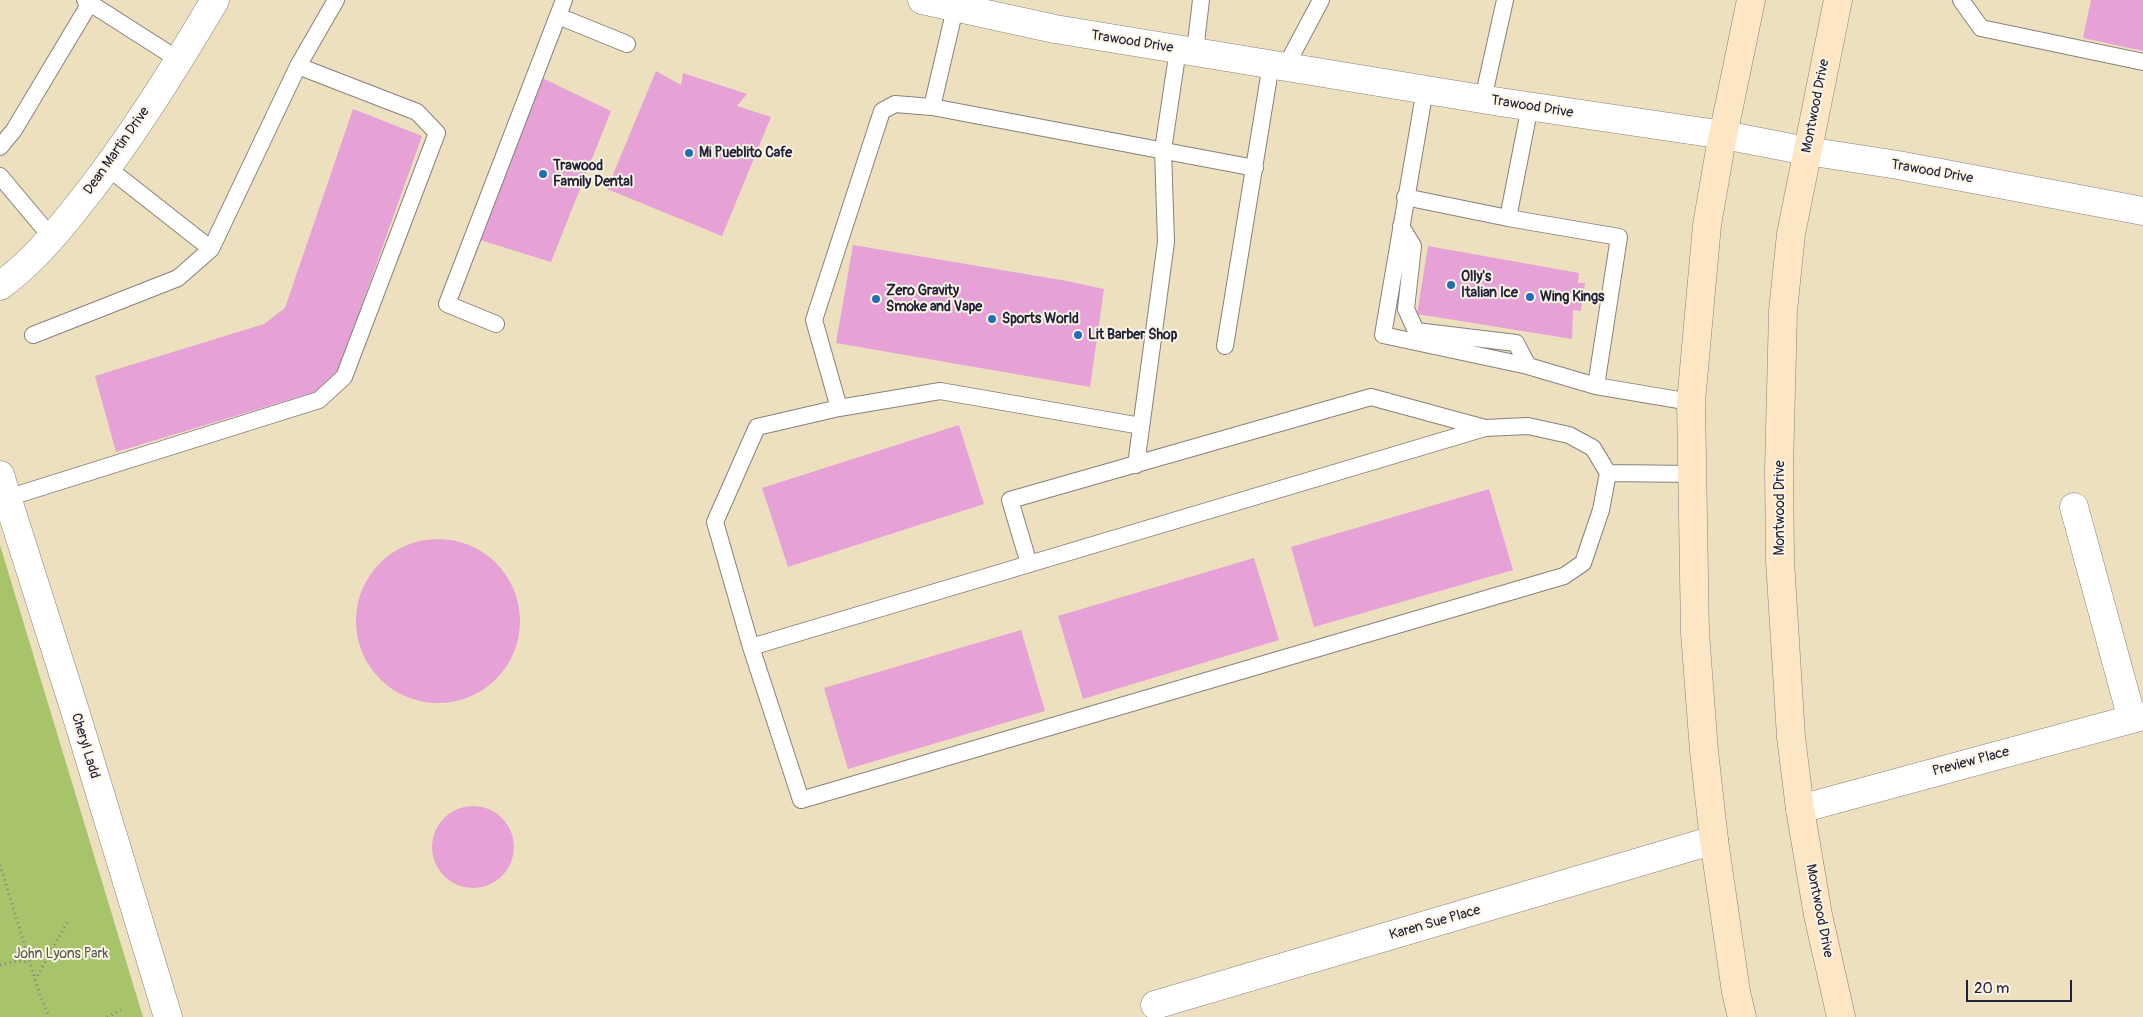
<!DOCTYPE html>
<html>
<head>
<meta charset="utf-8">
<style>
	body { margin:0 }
	#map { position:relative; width:2143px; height:1017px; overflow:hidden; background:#ede0bf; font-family:Pangolin,sans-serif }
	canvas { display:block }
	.scale { position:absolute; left:1966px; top:980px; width:106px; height:22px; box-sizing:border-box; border:2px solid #22223b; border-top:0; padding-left:6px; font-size:15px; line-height:18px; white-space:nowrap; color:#22223b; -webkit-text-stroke:4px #fcf5e5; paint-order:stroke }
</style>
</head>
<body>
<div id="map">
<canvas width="2143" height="1017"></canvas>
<div class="scale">20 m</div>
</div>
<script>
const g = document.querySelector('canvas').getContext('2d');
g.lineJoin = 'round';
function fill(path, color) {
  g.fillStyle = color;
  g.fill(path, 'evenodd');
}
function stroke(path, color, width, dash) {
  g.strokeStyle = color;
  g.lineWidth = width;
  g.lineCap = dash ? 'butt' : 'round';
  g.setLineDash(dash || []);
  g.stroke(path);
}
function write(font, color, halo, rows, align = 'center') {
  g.font = font + ' Pangolin,sans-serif';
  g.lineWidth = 4;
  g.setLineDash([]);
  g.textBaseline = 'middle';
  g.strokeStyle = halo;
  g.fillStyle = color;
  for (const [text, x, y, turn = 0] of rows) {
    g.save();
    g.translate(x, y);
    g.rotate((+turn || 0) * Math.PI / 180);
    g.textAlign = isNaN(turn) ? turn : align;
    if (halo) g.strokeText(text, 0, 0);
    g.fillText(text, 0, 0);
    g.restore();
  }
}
fill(new Path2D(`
	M0 545 143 1017H0Z`), '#a7c46b');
fill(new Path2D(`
	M2091 0H2143V51L2083 38Z
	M656 71 681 85 683 73 747 94 737 106 771 117 722 236 607 189Z
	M538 76 611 111 551 262 474 238Z
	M353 109 422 136 339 369 318 391 116 452 95 376 264 324 285 308Z
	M853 245 1067 281 1104 289 1090 387 836 343Z
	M1428 246 1579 273 1578 283H1585L1581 311 1573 310 1572 339 1417 314Z
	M959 425 984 504 788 567 762 488Z
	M1489 489 1513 570 1314 627 1291 547Z
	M356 621a82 82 0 1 1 164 0a82 82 0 1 1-164 0Z
	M1254 558 1279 640 1083 699 1058 616Z
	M1021 630 1045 711 848 769 824 688Z
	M432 847a41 41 0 1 1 82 0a41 41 0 1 1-82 0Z`), '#e6a1d7');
const service = new Path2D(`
	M85 0 179 60
	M957 0 932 107 895 104 882 111 814 320 839 408 940 391 1141 426
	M1961 0 1981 28 2143 62
	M558 16 627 44
	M1195 51 1201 0
	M1286 66 1321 0
	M1425 89 1383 335 1528 366 1596 386 1691 402
	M1483 99 1505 0
	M1530 106 1508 218 1619 237 1596 386
	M932 107 1255 168
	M0 147 14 130 90 3
	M108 168 211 249 298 66 336 0
	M0 176 52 238
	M1405 197 1508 218
	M1401 226 1413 246 1406 309 1416 331 1516 343 1528 366
	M496 324 447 304 564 0
	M33 335 178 278 211 249
	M1225 346 1271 64
	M839 408 757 427 715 522 751 647 801 800 1564 576 1583 563 1601 510 1608 473
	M1136 465 1166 242 1163 150 1178 49
	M7 498 319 400 344 377 437 133 417 112 298 66
	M1029 564 1010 500 1371 397 1485 428
	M751 647 1485 428 1528 426 1569 435 1593 448 1608 473 1693 474`);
const minor = new Path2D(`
	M0 286C30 264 54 236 77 207 129 142 173 71 215 0
	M0 475 76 714 168 1017
	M2074 507 2132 719
	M1800 809 2143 716
	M1155 1005 1714 840`);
const tertiary = new Path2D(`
	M922 0 1055 29 1500 102 1724 135 1807 151 1898 165 2143 211`);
const secondary = new Path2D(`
	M1838 0 1791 234 1783 311 1779 469 1780 561 1791 737 1800 809 1818 915 1841 1017
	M1742 1017 1736 992 1714 840 1704 751 1695 633 1691 402 1707 225 1720 150 1751 0`);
stroke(service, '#88817d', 18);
stroke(minor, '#88817d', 29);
stroke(tertiary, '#88817d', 29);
stroke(secondary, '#88817d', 29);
stroke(new Path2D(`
	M0 865 39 992 49 1017
	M0 965 17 961 29 962
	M35 980 68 921
	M107 1017 121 1010`), '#88817d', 3, [1, 4]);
stroke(service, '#fff', 16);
stroke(minor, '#fff', 28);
stroke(tertiary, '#fff', 28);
stroke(secondary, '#fce6c4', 28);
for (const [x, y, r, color] of [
	[689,153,5,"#1f6fb2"],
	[543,174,5,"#1f6fb2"],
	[1451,285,5,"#1f6fb2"],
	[1530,297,5,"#1f6fb2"],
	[876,299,5,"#1f6fb2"],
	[992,319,5,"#1f6fb2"],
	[1078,335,5,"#1f6fb2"]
]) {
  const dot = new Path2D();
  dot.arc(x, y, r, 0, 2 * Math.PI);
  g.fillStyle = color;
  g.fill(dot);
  stroke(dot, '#fcf5e5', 2);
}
write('14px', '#22223b', '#fcf5e5', [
	["Trawood Drive",1132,42,9],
	["Montwood Drive",1816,106,-79],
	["Trawood Drive",1532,107,9],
	["Dean Martin Drive",117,151,-55],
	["Trawood Drive",1932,172,10],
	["Montwood Drive",1780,508,-90],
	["Cheryl Ladd",85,746,73],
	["Preview Place",1971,762,-15],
	["Montwood Drive",1819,911,79],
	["Karen Sue Place",1435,923,-16]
]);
write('bold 14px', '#22223b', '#fcf5e5', [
	["Mi Pueblito Cafe",699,153],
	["Trawood",553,166],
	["Family Dental",553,182],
	["Olly's",1461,277],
	["Italian Ice",1461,293],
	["Zero Gravity",886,291],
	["Smoke and Vape",886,307],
	["Wing Kings",1540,297],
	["Sports World",1002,319],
	["Lit Barber Shop",1088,335]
], 'left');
write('14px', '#515b4c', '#fcf5e5', [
	["John Lyons Park",61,954]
]);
</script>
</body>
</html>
